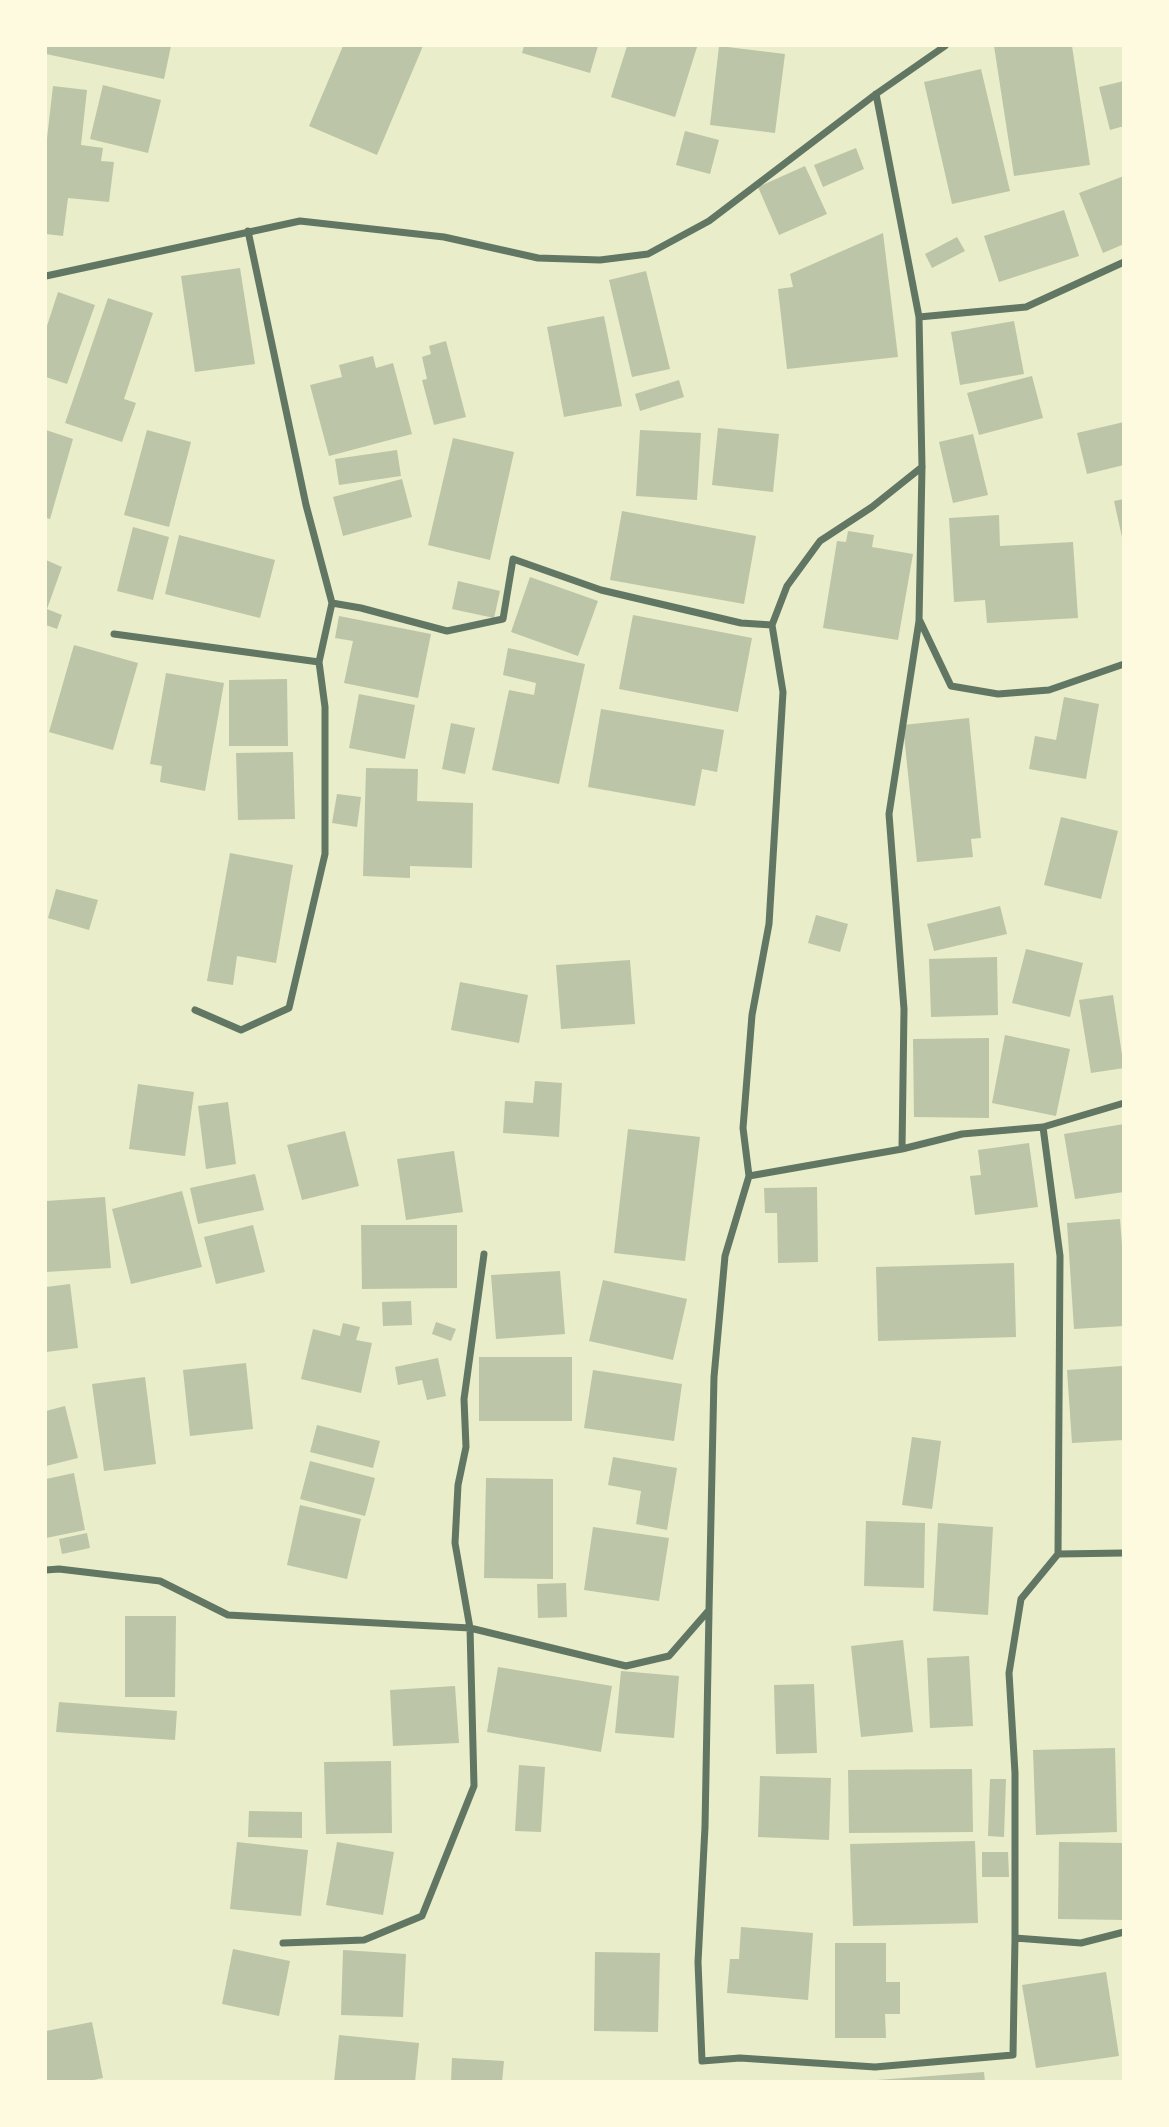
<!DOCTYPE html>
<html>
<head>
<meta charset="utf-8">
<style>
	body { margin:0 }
	#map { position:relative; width:1169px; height:2127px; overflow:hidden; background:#e9edc9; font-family:"IBM Plex Sans",sans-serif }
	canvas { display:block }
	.frame { position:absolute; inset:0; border:47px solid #fefae0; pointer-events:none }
</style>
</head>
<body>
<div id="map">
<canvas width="1169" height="2127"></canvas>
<div class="frame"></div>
</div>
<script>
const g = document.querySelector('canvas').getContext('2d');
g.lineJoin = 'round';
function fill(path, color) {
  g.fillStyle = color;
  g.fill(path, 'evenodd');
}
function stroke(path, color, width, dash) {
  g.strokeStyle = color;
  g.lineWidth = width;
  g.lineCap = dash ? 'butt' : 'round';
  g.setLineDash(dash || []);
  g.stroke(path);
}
fill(new Path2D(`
	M46 46H171L164 79 46 54Z
	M343 46H423L377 155 309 126Z
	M524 46H598L590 73 522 53Z
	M627 46H690L697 47 675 117 611 97Z
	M719 46 785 54 775 133 710 125Z
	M994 46H1072L1090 165 1014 176Z
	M981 69 1010 191 952 204 924 82Z
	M1124 81V126L1110 130 1099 87Z
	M103 85 161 100 148 153 90 139Z
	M53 86 87 90 81 145 103 148 101 161 114 162 109 202 68 198 63 236 46 234V147Z
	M685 131 719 140 710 174 676 165Z
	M856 148 864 169 823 187 814 165Z
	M805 166 827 214 779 235 758 187Z
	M1124 176V244L1103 253 1079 193Z
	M1064 210 1079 256 999 282 984 236Z
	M883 233 898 357 787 369 778 289 793 287 790 274Z
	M957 237 965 251 932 268 925 254Z
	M240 268 255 364 195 372 181 276Z
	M646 271 670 369 632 377 609 280Z
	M58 292 95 305 67 384 46 377V329Z
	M108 298 153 313 124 399 136 403 122 442 65 423Z
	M604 316 622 406 564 417 547 327Z
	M1014 321 1024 374 960 385 951 332Z
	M446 341 466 417 434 425 422 380 427 379 422 357 431 354 429 346Z
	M373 356 376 368 393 363 412 434 329 456 310 385 342 377 339 365Z
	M1032 376 1043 418 979 435 967 393Z
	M679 380 684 397 640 411 635 394Z
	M1124 422V465L1087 474 1077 433Z
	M718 428 779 434 773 492 712 485Z
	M46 430 73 439 50 519 46 518Z
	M147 430 191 442 169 527 124 515Z
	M640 430 701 433 697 500 636 496Z
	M973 434 988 495 953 503 939 442Z
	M453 438 514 452 490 560 428 545Z
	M397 450 401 476 339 485 335 459Z
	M402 479 412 517 343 536 333 497Z
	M1124 499V536L1122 537 1114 501Z
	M622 511 756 536 744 604 610 580Z
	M999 515 1000 546 1073 542 1078 618 987 623 985 600 954 602 949 518Z
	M133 527 169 537 153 600 117 591Z
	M848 531 874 535 872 547 913 554 898 640 823 628 837 541 846 542Z
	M179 535 275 560 260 618 165 594Z
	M46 560 62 567 47 609 62 615 57 629 46 625Z
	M530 577 598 601 578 656 511 632Z
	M458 581 500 591 494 618 452 609Z
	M633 615 752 638 738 712 619 689Z
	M339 616 431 634 418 698 344 683 353 641 335 638Z
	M74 645 138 663 113 750 49 732Z
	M508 648 585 664 559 784 492 770 509 690 534 695 536 683 503 675Z
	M166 673 224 683 205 791 160 782 162 766 150 764Z
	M287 679 288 746H229V680Z
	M359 694 415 705 405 759 349 748Z
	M1064 697 1099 704 1086 779 1029 769 1035 736 1056 740Z
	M601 709 724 730 717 772 702 769 695 806 588 787Z
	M969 718 981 838 971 839 973 857 917 862 903 725Z
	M451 723 475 728 465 774 442 769Z
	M293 752 295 819 238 820 236 753Z
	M366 768 418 769 417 801 473 803 472 868 410 866V878L363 876Z
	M337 794 361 797 357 827 332 823Z
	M1061 817 1118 831 1101 899 1044 885Z
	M230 853 293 865 276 963 237 956 233 985 207 981Z
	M56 889 98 900 89 930 48 918Z
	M1000 906 1007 934 934 951 927 924Z
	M816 915 848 924 840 952 808 943Z
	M1026 949 1083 963 1070 1017 1012 1003Z
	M997 957 998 1015 931 1017 929 959Z
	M630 960 635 1024 561 1029 556 965Z
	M460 982 528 995 519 1043 451 1030Z
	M1113 995 1124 1068 1091 1073 1079 1000Z
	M1005 1035 1070 1049 1056 1116 992 1103Z
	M989 1038V1118L914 1117 913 1039Z
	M535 1081 562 1083 559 1137 503 1133 505 1101 533 1103Z
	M138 1084 194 1092 185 1156 129 1149Z
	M228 1102 236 1164 206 1169 198 1106Z
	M1124 1124V1192L1075 1199 1064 1134Z
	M628 1129 700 1137 685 1261 614 1253Z
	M345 1131 359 1186 302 1200 287 1145Z
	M1029 1143 1038 1207 975 1215 970 1176 981 1175 978 1150Z
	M454 1151 463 1212 406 1220 397 1159Z
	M255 1174 264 1210 198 1224 190 1188Z
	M817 1187 818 1262 778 1263 777 1213H765L764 1188Z
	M182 1191 202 1267 131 1284 112 1209Z
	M105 1197 111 1268 46 1272V1201Z
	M1120 1219 1124 1271V1326L1074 1329 1067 1223Z
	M253 1225 265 1272 216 1284 204 1237Z
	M361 1225H457V1288L362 1289Z
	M1014 1263 1016 1337 878 1341 876 1267Z
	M560 1271 565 1334 496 1339 491 1275Z
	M603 1280 687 1299 673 1360 589 1341Z
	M70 1284 78 1348 46 1352V1287Z
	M411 1301 412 1325 383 1326 382 1302Z
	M436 1322 456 1329 451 1341 432 1334Z
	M343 1323 360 1327 356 1340 372 1343 361 1393 301 1379 313 1329 340 1336Z
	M479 1357H572V1421H479Z
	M438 1358 446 1396 427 1400 422 1380 398 1385 395 1367Z
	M246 1363 253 1429 190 1436 183 1370Z
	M1122 1366 1124 1440 1072 1443 1067 1370Z
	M593 1370 682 1384 674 1441 584 1428Z
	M145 1377 156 1464 104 1471 92 1384Z
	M65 1406 78 1458 46 1466V1411Z
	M317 1425 380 1441 373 1468 310 1452Z
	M912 1437 941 1441 932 1509 902 1505Z
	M613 1457 677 1468 667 1530 636 1524 641 1491 608 1485Z
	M310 1461 375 1478 365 1516 300 1499Z
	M74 1473 85 1530 46 1538V1479Z
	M486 1478 553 1479V1579L484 1578Z
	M300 1505 361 1519 347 1579 287 1565Z
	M866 1521 925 1523 924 1588 864 1586Z
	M938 1523 993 1527 988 1615 933 1611Z
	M593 1527 669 1538 659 1601 584 1590Z
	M87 1533 90 1548 62 1554 59 1539Z
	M566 1583 567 1617 538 1618 537 1584Z
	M125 1616H176L175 1697H125Z
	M903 1640 913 1732 861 1737 851 1646Z
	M969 1656 973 1726 930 1728 927 1658Z
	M498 1667 612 1686 601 1752 487 1732Z
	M621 1671 679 1676 674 1738 615 1733Z
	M814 1684 817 1753 776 1754 774 1685Z
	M455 1686 459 1743 393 1746 390 1690Z
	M59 1702 177 1711 175 1740 56 1732Z
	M1115 1748 1117 1832 1036 1835 1033 1750Z
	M391 1761 392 1833 326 1834 324 1762Z
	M519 1765 545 1767 541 1832 515 1831Z
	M972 1769 973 1832 849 1833 848 1770Z
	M760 1776 831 1778 829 1840 758 1837Z
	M990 1779H1006L1004 1837 988 1836Z
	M249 1811 302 1812V1838L248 1837Z
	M975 1841 978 1923 853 1926 850 1844Z
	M237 1842 308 1850 301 1916 230 1909Z
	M337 1842 394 1852 383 1915 326 1905Z
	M1059 1842 1124 1843V1920L1058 1919Z
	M982 1852H1008L1009 1877H982Z
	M741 1927 813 1933 808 2000 727 1993 730 1959H739Z
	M835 1943H886V1982H900V2014H885L886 2038H835Z
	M233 1949 290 1961 279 2016 222 2004Z
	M343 1950 406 1954 403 2017 341 2015Z
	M595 1952 660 1953 658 2032 594 2031Z
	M1106 1972 1119 2056 1036 2068 1022 1985Z
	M92 2022 103 2078 84 2082H46V2031Z
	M339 2035 419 2043 415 2082H334Z
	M452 2058 504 2061 502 2082H451Z
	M984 2072 985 2082H877V2080Z`), '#bcc5a7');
stroke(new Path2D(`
	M876 94 919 317 922 467 919 621 889 814 904 1009 902 1149
	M248 231 306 505 332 603 361 608 447 631 503 619 513 559 601 590 741 623 772 625 787 586 820 541 872 507 922 467
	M46 276 300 221 444 237 538 258 600 260 648 254 709 221 876 94 945 46
	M919 317 1026 307 1124 262
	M920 621 951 686 998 694 1049 690 1124 664
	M114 634 319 662
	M195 1010 241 1030 289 1008 325 854V707L319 662 332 603
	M1043 1127 1124 1103
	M749 1176 902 1149 962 1134 1043 1127 1060 1256 1058 1554 1021 1599 1009 1673 1015 1773V1938
	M1058 1554 1124 1553
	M46 1570 59 1569 160 1581 228 1615 470 1628 626 1666 669 1656 709 1610 714 1377 725 1256 749 1176 743 1128 752 1015 769 924 783 692 772 625
	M709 1611 705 1827 698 1962 702 2061 740 2058 875 2067 1013 2055 1015 1938 1081 1943 1124 1932
	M283 1943 364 1940 422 1916 474 1786 470 1628 455 1543 458 1485 466 1447 464 1399 484 1254`), '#617663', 7);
</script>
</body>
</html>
